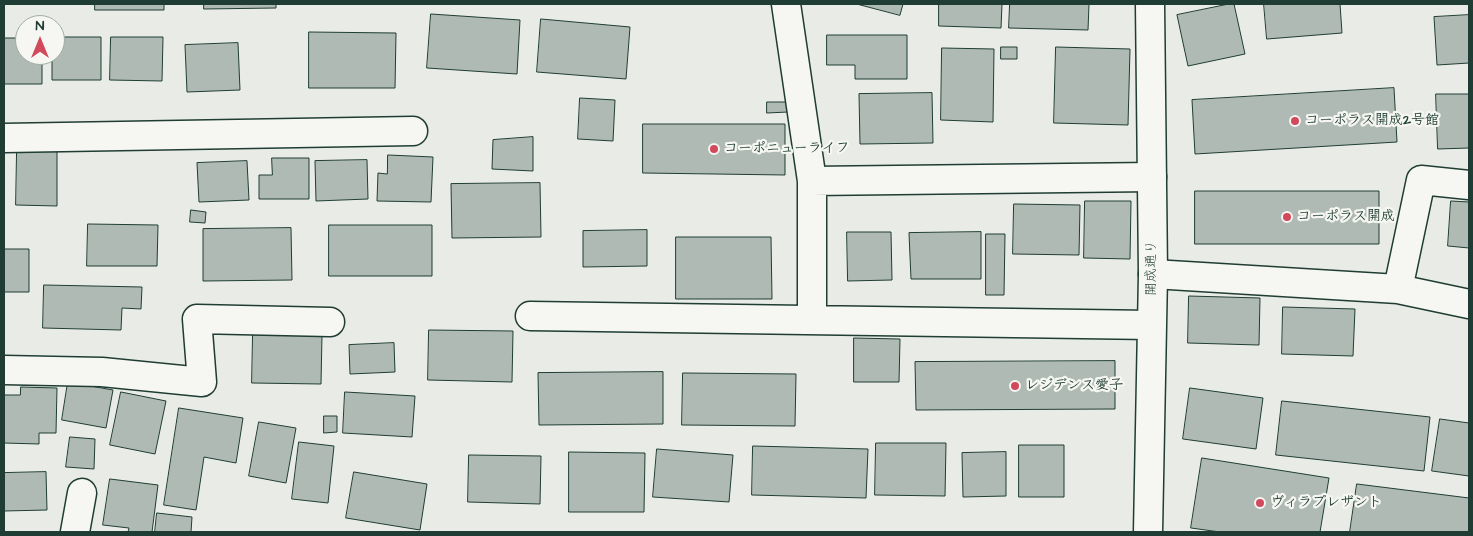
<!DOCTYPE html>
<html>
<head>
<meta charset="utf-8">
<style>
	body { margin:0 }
	#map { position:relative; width:1473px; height:536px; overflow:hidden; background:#e9ebe7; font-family:"Architects Daughter",sans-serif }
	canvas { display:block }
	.frame { position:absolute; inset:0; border:5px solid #1f3d34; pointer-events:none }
	.north { position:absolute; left:15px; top:15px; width:50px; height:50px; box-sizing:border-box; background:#f6f6f2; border:1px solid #a0aca6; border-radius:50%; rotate:0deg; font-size:14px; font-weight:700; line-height:20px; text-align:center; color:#1f3d34 }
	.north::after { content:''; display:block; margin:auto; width:18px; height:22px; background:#d1495b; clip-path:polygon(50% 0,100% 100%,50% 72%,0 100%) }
</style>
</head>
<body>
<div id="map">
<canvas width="1473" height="536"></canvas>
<div class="frame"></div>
<div class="north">N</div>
</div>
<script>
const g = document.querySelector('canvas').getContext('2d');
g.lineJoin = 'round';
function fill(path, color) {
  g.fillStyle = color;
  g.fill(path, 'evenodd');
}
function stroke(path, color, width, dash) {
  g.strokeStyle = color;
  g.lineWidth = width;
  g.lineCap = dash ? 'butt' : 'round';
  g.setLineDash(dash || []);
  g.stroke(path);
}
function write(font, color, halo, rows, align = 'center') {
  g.font = font + ' "Architects Daughter","Klee One",sans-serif';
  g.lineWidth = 4.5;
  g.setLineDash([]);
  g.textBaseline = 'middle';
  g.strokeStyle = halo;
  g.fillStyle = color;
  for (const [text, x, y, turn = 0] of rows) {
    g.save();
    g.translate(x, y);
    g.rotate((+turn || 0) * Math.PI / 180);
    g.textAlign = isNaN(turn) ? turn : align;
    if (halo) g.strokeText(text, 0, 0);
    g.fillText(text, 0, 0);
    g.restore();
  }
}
const building = new Path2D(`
	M95 4H164V10H95Z
	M204 4H276V8L204 9Z
	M857 4H903L900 15Z
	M939 4H1002L1001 28 939 26Z
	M1010 4H1089L1088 30 1009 28Z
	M1229 4H1234L1245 54 1188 66 1177 15Z
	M1264 4H1340L1342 33 1267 39Z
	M431 14 520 20 517 74 427 68Z
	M1469 15V63L1437 65 1434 17Z
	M541 19 630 27 626 79 537 72Z
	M309 32 396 33 395 88H309Z
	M827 35H907V79H855V65H827Z
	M55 37H101V80H52V55H55Z
	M111 37H163L162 81 110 80Z
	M4 38H25V55H42V84H5Z
	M238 43 240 90 187 92 185 45Z
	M1001 47H1017V59H1001Z
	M1056 47 1130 49 1128 125 1054 123Z
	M942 48 994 49 993 122 941 120Z
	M1394 88 1397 142 1195 154 1192 100Z
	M932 93 933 143 860 144 859 94Z
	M1436 94H1469V148L1438 149Z
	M580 98 615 100 613 141 578 139Z
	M767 102H788V112L767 113Z
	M643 124H785V175L643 173Z
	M533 137V171L492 169 493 140Z
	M17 150H57V206L16 205Z
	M388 155 433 157 431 202 377 201 378 173 387 174Z
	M272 158H309V199H259V175H272Z
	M367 160 368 199 316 201 315 161Z
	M247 161 249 200 199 202 197 163Z
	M540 183 541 237 452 238 451 184Z
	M1195 191H1379V244H1195Z
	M1085 201H1131L1130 259 1084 258Z
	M1451 201 1469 202V248L1448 246Z
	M1014 204 1080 205 1079 255 1013 254Z
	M191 210 206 212 205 223 190 222Z
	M88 224 158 225 157 266H87Z
	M329 225H432V276H329Z
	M291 228 292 280 203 281V229Z
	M647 230V266L583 267V231Z
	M847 232H891L892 280 848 281Z
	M981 232V279H911L909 233Z
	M986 234H1005L1004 295H986Z
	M676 237H771L772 299H676Z
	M4 249H29V292H4Z
	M44 285 142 287 141 309 122 308 121 330 43 328Z
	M1189 296 1260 298 1259 345 1188 343Z
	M1283 307 1355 309 1353 356 1282 354Z
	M429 330 513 331 512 382 428 380Z
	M253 333 322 335 321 384 252 383Z
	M854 338 900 339 899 382H854Z
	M394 343 395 372 350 374 349 345Z
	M1115 361V409L916 410 915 362Z
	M663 372V424L539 425 538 373Z
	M683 373 796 374 795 426 682 425Z
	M68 382 113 390 106 428 62 420Z
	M21 387 57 388 56 433H39V444L4 443V395H20Z
	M1190 388 1263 398 1256 449 1183 439Z
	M121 392 166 401 155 454 110 445Z
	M345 392 415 396 412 437 343 433Z
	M1282 401 1430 417 1424 471 1276 455Z
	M179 408 243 418 236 463 204 457 196 510 164 505Z
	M324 416H337V432L324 433Z
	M1440 419 1469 423V476L1432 471Z
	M259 422 296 428 286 483 249 476Z
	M70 437 95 439 94 469 66 467Z
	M299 442 334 446 328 503 292 499Z
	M876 443H946L945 496 875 495Z
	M1019 445H1064V497H1019Z
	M753 446 868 449 866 498 752 495Z
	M657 449 733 455 729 502 653 497Z
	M569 452 645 453 644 512H569Z
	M1006 452V496L963 497 962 453Z
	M469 455 541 456 540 504 468 502Z
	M1202 458 1329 478 1320 532H1220L1191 528Z
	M46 472 47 510 4 511V473Z
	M354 472 427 484 420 530 346 518Z
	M110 479 158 485 152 532H128L129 528 103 525Z
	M1357 484 1469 498V532H1350Z
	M157 513 192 517 191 532H155Z`);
fill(building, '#b0bab5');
stroke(building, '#1f3d34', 1);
const street = new Path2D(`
	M786 4 812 181 1152 177
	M4 138 413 131
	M812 181V320
	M1153 274 1398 289 1469 304
	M1398 289 1421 180 1469 185
	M530 316 1151 325
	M4 370 102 372 202 382 197 319 330 322
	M75 532 82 493`);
const secondary = new Path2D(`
	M1148 532 1153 274 1150 4`);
stroke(street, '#1f3d34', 31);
stroke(secondary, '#1f3d34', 31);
stroke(street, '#f6f6f2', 28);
stroke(secondary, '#f6f6f2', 28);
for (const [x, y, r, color] of [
	[1295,121,5,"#d1495b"],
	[714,149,5,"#d1495b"],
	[1287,217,5,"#d1495b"],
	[1015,386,5,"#d1495b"],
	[1260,503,5,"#d1495b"]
]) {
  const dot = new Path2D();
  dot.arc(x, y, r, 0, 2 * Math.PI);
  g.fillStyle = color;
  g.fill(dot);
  stroke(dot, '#f6f6f2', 2);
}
write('bold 14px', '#1f3d34', '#f6f6f2', [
	["コーポラス開成2号館",1305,121],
	["コーポニューライフ",724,149],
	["コーポラス開成",1297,217],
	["レジデンス愛子",1025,386],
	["ヴィラプレザント",1270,503]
], 'left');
write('14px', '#1f3d34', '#f6f6f2', [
	["開成通り",1152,268,-90]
]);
</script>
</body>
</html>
